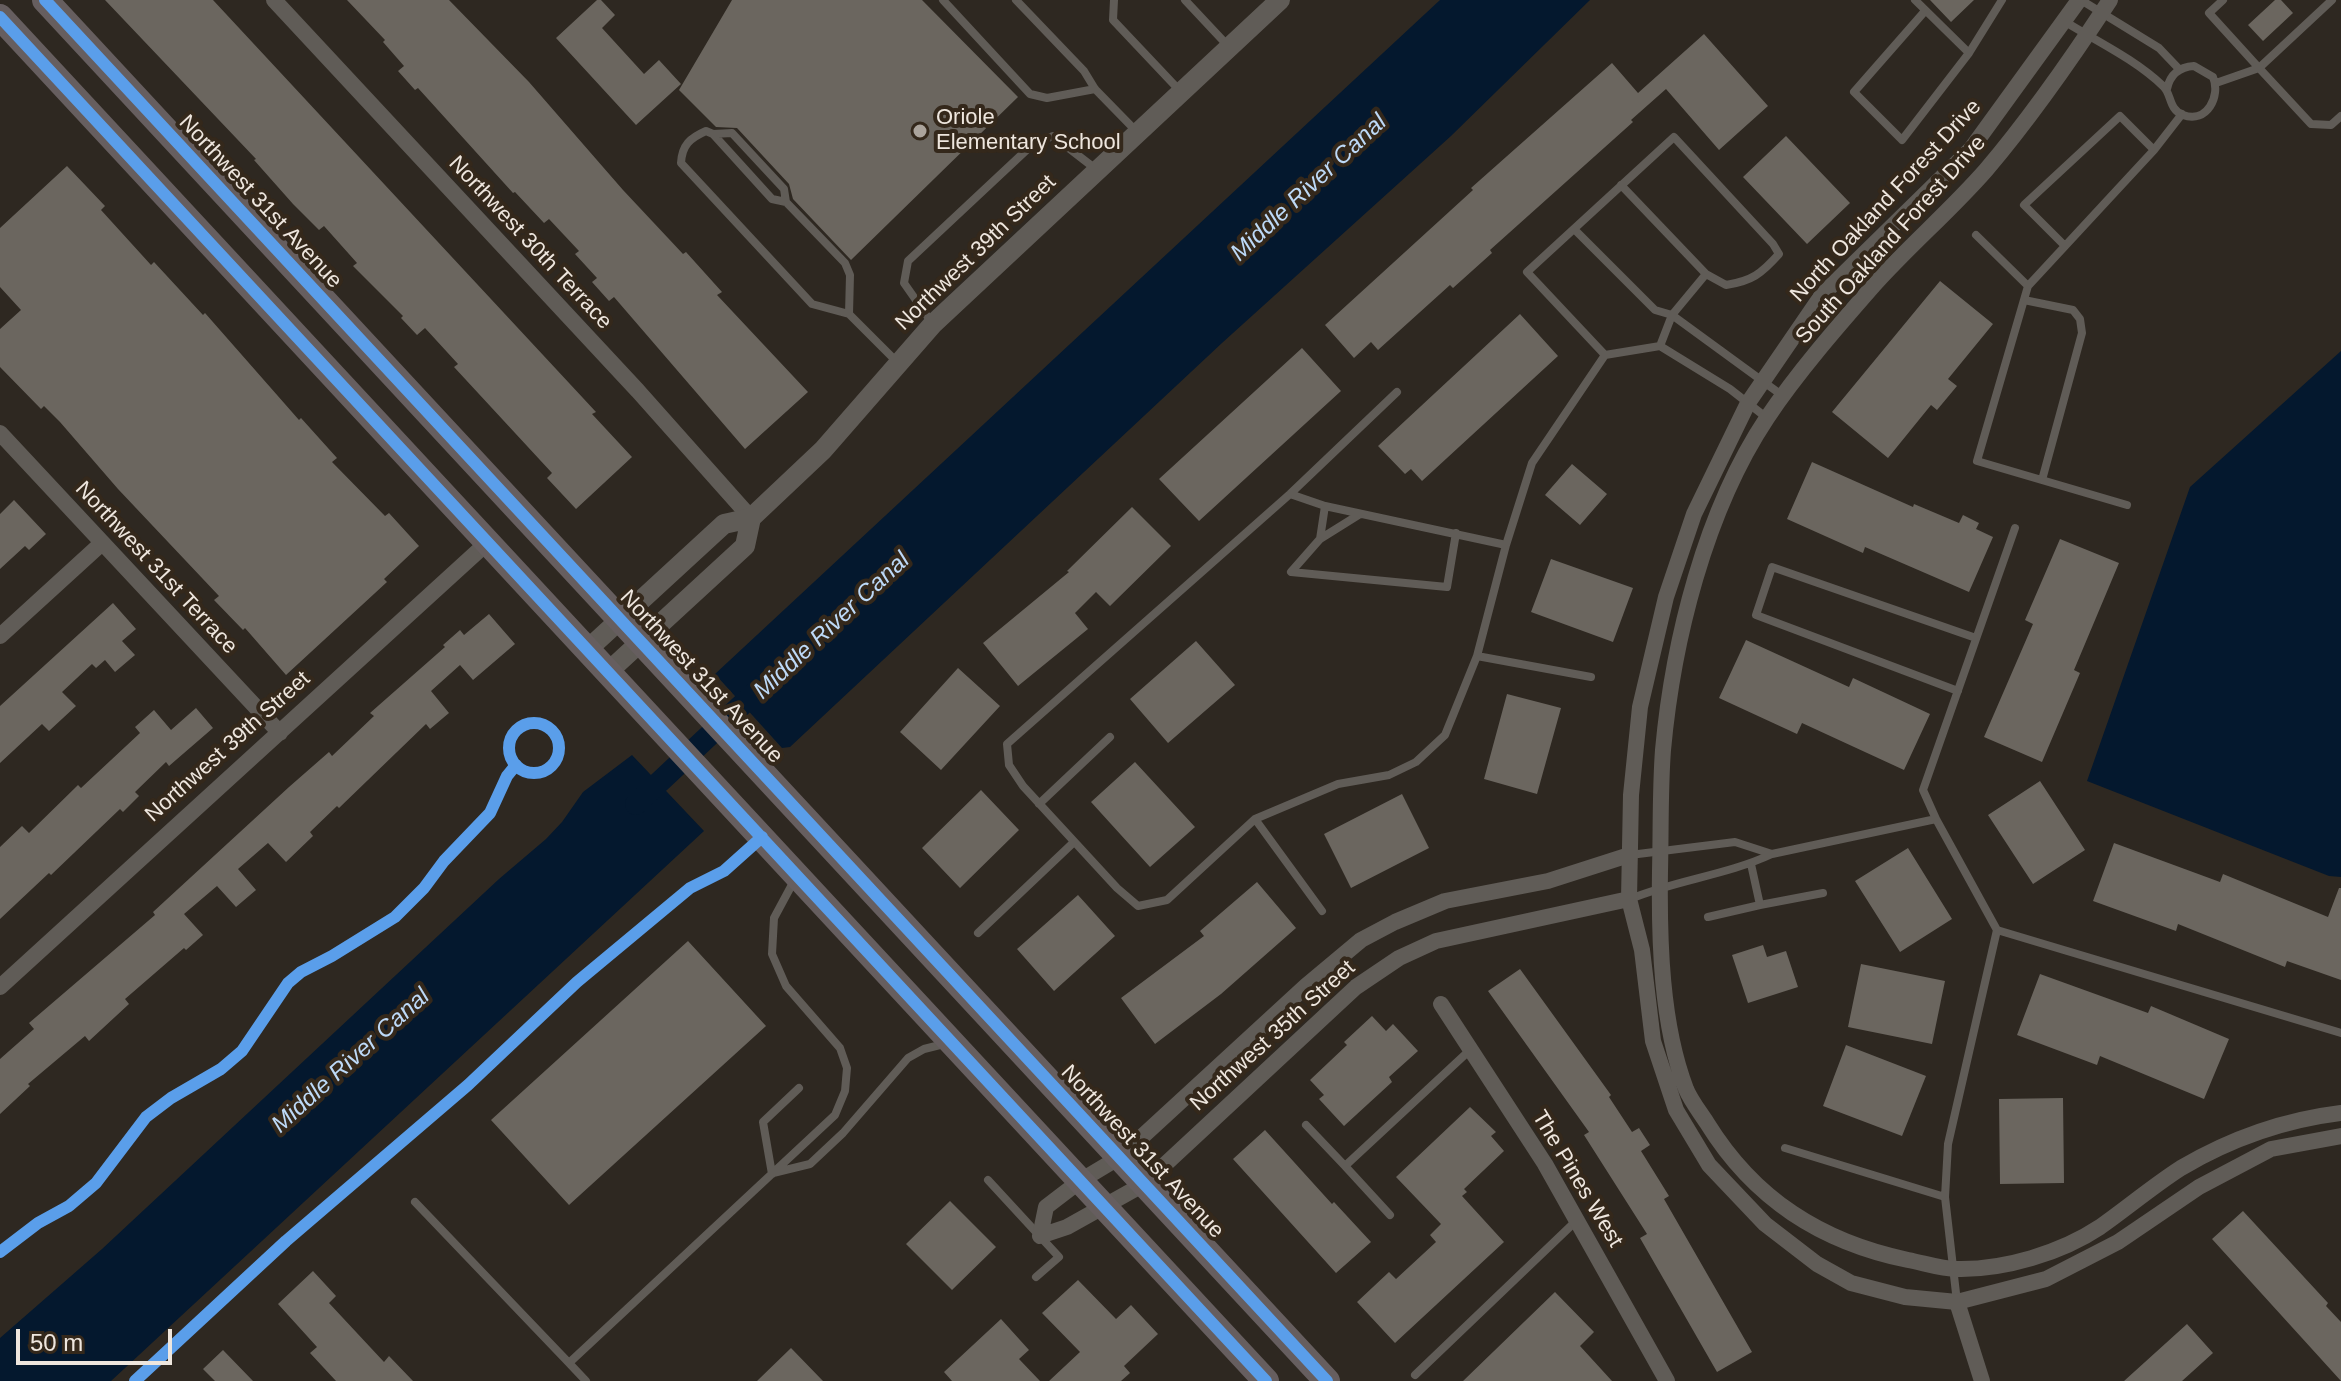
<!DOCTYPE html>
<html>
<head>
<meta charset="utf-8">
<style>
	body { margin:0 }
	#map { position:relative; width:2341px; height:1381px; overflow:hidden; background:#2e2821; font-family:Arial,sans-serif }
	canvas { display:block }
	.scale { position:absolute; left:16px; top:1329px; width:156px; height:36px; box-sizing:border-box; border:4px solid #eee6de; border-top:0; padding-left:10px; font-size:24px; line-height:28px; white-space:nowrap; color:#eee6de; -webkit-text-stroke:6px #34281b; paint-order:stroke }
</style>
</head>
<body>
<div id="map">
<canvas width="2341" height="1381"></canvas>
<div class="scale">50 m</div>
</div>
<script>
const g = document.querySelector('canvas').getContext('2d');
g.lineJoin = 'round';
function fill(path, color) {
  g.fillStyle = color;
  g.fill(path, 'evenodd');
}
function stroke(path, color, width, dash) {
  g.strokeStyle = color;
  g.lineWidth = width;
  g.lineCap = dash ? 'butt' : 'round';
  g.setLineDash(dash || []);
  g.stroke(path);
}
function write(font, color, halo, rows, align = 'center') {
  g.font = font + ' Arial,sans-serif';
  g.lineWidth = 8;
  g.setLineDash([]);
  g.textBaseline = 'middle';
  g.strokeStyle = halo;
  g.fillStyle = color;
  for (const [text, x, y, turn = 0] of rows) {
    g.save();
    g.translate(x, y);
    g.rotate((+turn || 0) * Math.PI / 180);
    g.textAlign = isNaN(turn) ? turn : align;
    if (halo) g.strokeText(text, 0, 0);
    g.fillText(text, 0, 0);
    g.restore();
  }
}
fill(new Path2D(`
	M1440 0H1590L1451 136 1222 343 790 747 782 748 715 674Z
	M2341 351V877L2329 876 2087 781 2190 487Z
	M632 755 704 831 111 1381H0V1338L102 1249 499 879 546 839 562 822 583 792Z`), '#04182e');
stroke(new Path2D(`
	M636 804 763 685`), '#04182e', 22);
fill(new Path2D(`
	M105 0H213L596 412 592 414 632 457 576 509 547 478 552 473 454 367 458 364 425 328 417 335 401 318 403 316 353 266 357 263 324 226 319 230 293 204 254 160 256 159Z
	M347 0H449L529 82 623 190 683 254 686 252 722 292 717 295 808 392 745 449 614 297 609 301 592 282 597 278 575 254 579 251 549 219 544 223 515 192 513 193 418 88 415 90 398 71 404 66 383 42 385 40Z
	M597 0H601L615 15 602 28 644 74 659 60 681 84 636 125 556 38Z
	M732 0H922L1018 97 851 260 793 199 789 184 737 128 716 127 679 90Z
	M1930 0H1974L1951 22Z
	M2275 0H2281L2293 13 2263 41 2248 25Z
	M1704 34 1768 106 1719 150 1666 89 1631 120 1633 122 1490 250 1492 253 1453 288 1450 285 1378 350 1371 342 1354 358 1325 325 1473 190 1471 188 1612 63 1638 93Z
	M1786 136 1850 203 1807 244 1743 177Z
	M67 166 105 206 101 210 151 265 154 262 203 315 205 313 299 420 301 418 337 458 332 462 385 516 389 513 419 546 384 579 387 582 286 675 245 628 243 630 214 600 219 596 118 489 60 422 44 406 41 409 0 367V329L21 310 0 287V228Z
	M1940 281 1993 324 1948 379 1957 386 1937 410 1931 405 1888 458 1832 412Z
	M1520 314 1558 356 1422 481 1411 469 1405 474 1378 446Z
	M1302 348 1341 391 1199 521 1159 479Z
	M1812 462 1913 507 1914 504 1959 523 1963 515 1979 523 1976 529 1993 537 1969 592 1865 547 1863 553 1787 519Z
	M1572 464 1607 494 1580 525 1545 495Z
	M14 500 46 534 29 550 25 546 0 569V514Z
	M1132 507 1171 546 1110 606 1096 592 1075 613 1088 629 1018 686 983 643 1069 572 1067 571Z
	M2060 539 2119 563 2074 670 2080 673 2042 762 1984 737 2033 624 2025 620Z
	M1551 559 1633 588 1613 642 1531 612Z
	M113 603 136 629 122 641 135 655 115 672 105 660 96 668 92 664 62 692 76 706 49 731 42 724 0 763V706Z
	M489 614 515 644 473 680 460 665 431 691 449 713 430 729 426 724 339 808 337 806 310 832 313 836 286 862 268 843 238 869 256 890 236 907 217 886 184 914 203 935 186 950 184 948 125 999 129 1004 89 1041 85 1036 28 1084 30 1086 0 1114V1059L34 1029 29 1023 155 915 153 912 289 787 329 752 332 756 374 716 370 713 445 647 443 645 460 630 464 635Z
	M1746 640 1849 687 1853 678 1930 714 1904 770 1802 723 1797 734 1719 698Z
	M1196 641 1235 685 1168 743 1130 699Z
	M958 668 1000 706 941 770 900 732Z
	M1507 694 1561 708 1537 794 1484 779Z
	M196 708 213 728 169 766 166 762 135 792 139 796 123 812 120 809 51 875 49 873 0 919V847L22 826 29 833 78 785 81 788 140 733 135 727 154 710 171 730Z
	M1135 762 1195 827 1150 867 1091 802Z
	M2040 781 2085 850 2033 884 1988 815Z
	M981 790 1019 830 960 888 922 848Z
	M1402 794 1429 848 1351 888 1324 834Z
	M2114 843 2220 882 2223 874 2328 917 2339 888H2341V980L2287 961 2285 967 2178 924 2176 931 2093 901Z
	M1908 848 1952 919 1900 952 1855 881Z
	M1257 882 1296 928 1221 994 1155 1044 1121 998 1204 936 1200 931Z
	M1078 895 1115 936 1054 991 1017 949Z
	M688 941 766 1026 569 1205 491 1120Z
	M1763 945 1767 957 1786 951 1798 987 1748 1003 1732 955Z
	M1861 964 1945 981 1932 1044 1848 1027Z
	M1520 969 1611 1095 1609 1097 1632 1132 1639 1128 1650 1145 1641 1151 1669 1196 1664 1199 1752 1352 1717 1372 1640 1238 1647 1234 1584 1135 1589 1132 1488 991Z
	M2040 974 2148 1013 2151 1006 2229 1039 2204 1099 2100 1056 2097 1065 2017 1035Z
	M1372 1016 1386 1031 1393 1024 1418 1051 1389 1077 1392 1082 1344 1126 1319 1099 1324 1095 1310 1080 1347 1045 1344 1042Z
	M1846 1045 1926 1076 1902 1136 1823 1106Z
	M2063 1098 2064 1183 2000 1184 1999 1099Z
	M1470 1107 1496 1132 1491 1136 1504 1151 1464 1189 1467 1192 1462 1196 1504 1242 1395 1343 1357 1302 1389 1272 1396 1279 1436 1242 1430 1235 1441 1224 1396 1177Z
	M1265 1130 1332 1204 1334 1202 1371 1242 1336 1273 1233 1159Z
	M950 1201 996 1247 952 1290 906 1244Z
	M2243 1211 2328 1303 2326 1306 2341 1322V1381L2212 1239Z
	M313 1271 336 1296 329 1303 384 1362 389 1356 413 1381H336L310 1353 317 1347 278 1304Z
	M1078 1280 1116 1319 1131 1305 1158 1334 1124 1366 1130 1373 1121 1381H1049L1080 1352 1042 1313Z
	M1555 1292 1594 1332 1580 1346 1612 1381H1463Z
	M1001 1319 1029 1350 1019 1359 1040 1381H952L944 1372Z
	M2187 1324 2213 1353 2182 1381H2124Z
	M791 1348 823 1381H757Z
	M223 1350 253 1381H215L203 1369Z`), '#6b665f');
stroke(new Path2D(`
	M943 0 1030 94 1047 98 1095 89
	M1016 0 1084 71 1095 89 1137 132
	M1114 0 1113 20 1181 92
	M1185 0 1229 47
	M1915 0 1969 53 1902 140 1854 92 1925 11
	M2081 0 2159 48 2179 69
	M2223 0 2209 13 2259 68 2332 0
	M2064 21C2096 41 2135 59 2163 86 2172 94 2168 109 2183 115 2207 124 2221 96 2213 77L2194 66C2179 67 2170 74 2167 89
	M1969 53 2002 0
	M2216 83 2259 68 2311 124 2331 125 2341 116
	M713 134 732 133 784 189 786 202
	M1621 185 1706 274
	M1574 229 1655 310 1672 315 1783 396
	M1976 235 2028 286
	M2065 246 2024 205 2120 116 2154 150
	M2024 300 2073 310 2080 319 2082 333 2042 480
	M849 314 850 275 845 263 786 202 772 199 713 134 706 131C690 138 682 145 681 163L812 304 849 314 898 363
	M932 323 904 283 908 261 1033 144 1053 136 1097 170
	M1660 346 1730 389 1767 418
	M1397 392 1290 494 1007 744 1009 765 1023 786 1117 888 1138 906 1167 900 1255 819 1338 784 1389 775 1416 762 1445 735 1477 656 1506 545 1532 463 1605 355 1660 346 1672 315 1706 274 1726 285C1752 281 1761 274 1779 254L1773 244 1674 137 1527 272 1605 355
	M1290 494 1325 506 1506 545
	M2127 505 1977 461 2028 286 2154 150 2182 114
	M1325 506 1320 539 1291 572 1447 587 1456 533
	M1320 539 1360 514
	M1477 656 1591 677
	M1958 691 1756 615 1772 567 1976 638
	M1039 804 1110 737
	M1255 819 1322 911
	M1936 819 1997 930 1948 1144 1945 1197 1957 1302
	M1772 854 1936 819 1923 790 2015 528
	M1630 899C1676 880 1727 875 1772 854L1735 842 1630 855
	M1760 905 1823 893
	M1708 917 1760 905 1751 864
	M1997 930 2341 1033
	M978 933 1074 842
	M1306 1125 1345 1166 1470 1050
	M1785 1148 1945 1197
	M1345 1166 1390 1215
	M773 1173 810 1164 843 1133 908 1058 924 1049 944 1044
	M772 1174 763 1122 799 1088
	M988 1180 1059 1257 1036 1277
	M415 1202 569 1363 835 1115 845 1091 847 1068 840 1048 786 986 772 954 774 918 795 879
	M569 1363 586 1381
	M1415 1375 1576 1221`), '#605c57', 8);
stroke(new Path2D(`
	M274 0 638 391 751 518
	M2079 0 1971 149 1822 295 1748 403 1694 514 1666 597 1640 707 1631 795 1629 899 1642 950 1653 1041 1676 1110 1709 1165 1765 1224 1817 1264 1851 1283 1905 1297 1957 1302 2046 1279 2118 1242 2199 1187 2271 1149 2341 1136
	M2110 0C2072 58 2031 117 1986 170 1951 210 1910 245 1874 285 1838 326 1797 373 1767 418 1705 511 1673 641 1663 750 1660 790 1661 831 1660 871 1659 940 1661 1024 1686 1089 1691 1101 1700 1112 1707 1123 1754 1199 1821 1242 1908 1260 1924 1263 1941 1269 1957 1269 2004 1270 2061 1253 2100 1227 2127 1208 2153 1186 2181 1168 2232 1138 2283 1120 2341 1113
	M0 433 280 733
	M0 636 102 543
	M1629 899 1436 941 1399 958 1356 987 1144 1184 1067 1227 1040 1236 1046 1207 1080 1181 1120 1157 1306 986 1361 940 1395 922 1445 901 1548 881 1629 855
	M0 987 488 542
	M1441 1004 1545 1164 1667 1381
	M1957 1302 1982 1381`), '#605c57', 16);
stroke(new Path2D(`
	M587 650 724 524 751 518 823 450 933 324 1280 0
	M608 672 745 546 751 518`), '#605c57', 20);
stroke(new Path2D(`
	M45 0 1327 1381
	M0 17 1266 1381`), '#665e5f', 26);
stroke(new Path2D(`
	M45 0 1327 1381
	M0 17 1266 1381
	M509 748a25 25 0 1 1 50 0a25 25 0 1 1-50 0Z
	M0 1252 38 1223 69 1206 96 1183 146 1117 171 1098 221 1069 242 1051 288 983 301 972 332 956 395 917 424 888 444 861 490 813 507 776 516 765
	M135 1381 286 1241 468 1085 577 982 690 888 724 871 762 837`), '#5a9eea', 12);
for (const [x, y, r, color] of [
	[920,131,8,"#aba49c"]
]) {
  const dot = new Path2D();
  dot.arc(x, y, r, 0, 2 * Math.PI);
  g.fillStyle = color;
  g.fill(dot);
  stroke(dot, '#34281b', 3);
}
write('22px', '#eee6de', '#34281b', [
	["Oriole",936,118],
	["Elementary School",936,143]
], 'left');
write('22px', '#eee6de', '#34281b', [
	["North Oakland Forest Drive",1886,201,-47],
	["Northwest 31st Avenue",260,202,47],
	["South Oakland Forest Drive",1891,240,-48],
	["Northwest 30th Terrace",530,243,47],
	["Northwest 39th Street",976,253,-44],
	["Northwest 31st Terrace",156,568,47],
	["Northwest 31st Avenue",701,677,47],
	["Northwest 39th Street",228,747,-42],
	["Northwest 35th Street",1273,1036,-42],
	["Northwest 31st Avenue",1142,1152,47],
	["The Pines West",1577,1179,59]
]);
write('italic 24px', '#bdd9f7', '#34281b', [
	["Middle River Canal",1309,188,-43],
	["Middle River Canal",832,626,-43],
	["Middle River Canal",351,1061,-42]
]);
</script>
</body>
</html>
